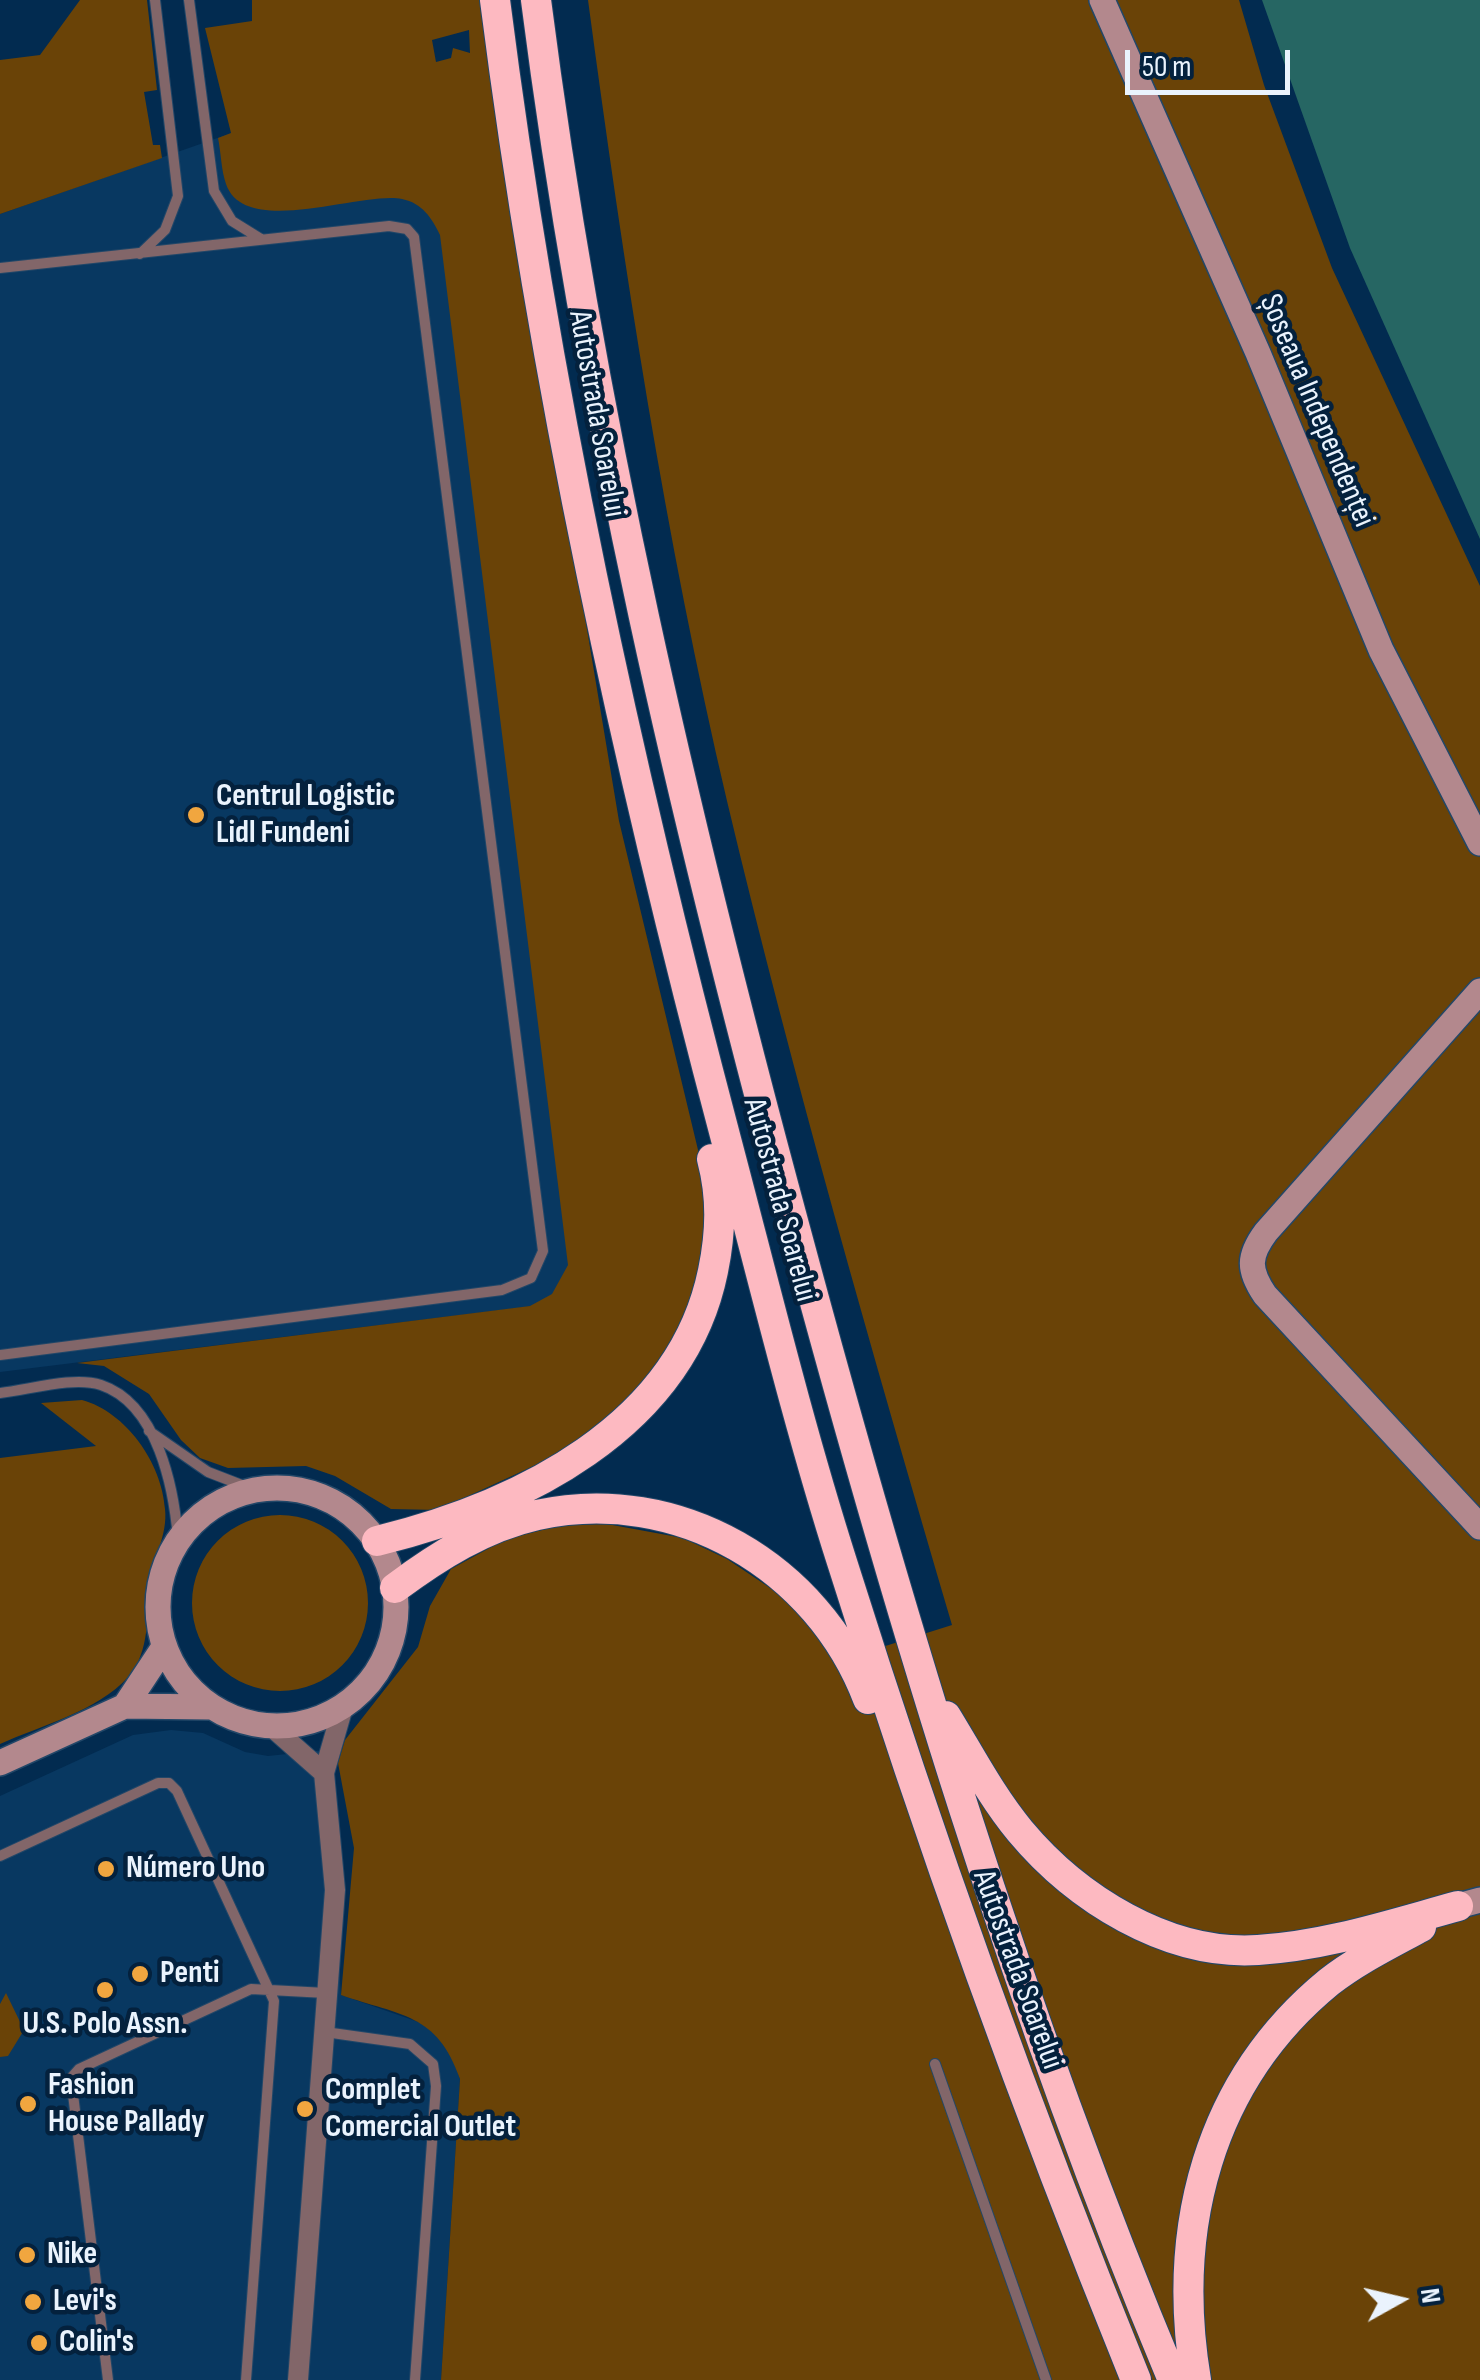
<!DOCTYPE html>
<html>
<head>
<meta charset="utf-8">
<style>
	body { margin:0 }
	#map { position:relative; width:1480px; height:2380px; overflow:hidden; background:#022b50; font-family:"Sofia Sans Condensed",sans-serif }
	canvas { display:block }
	.north { position:absolute; left:1350px; top:2250px; width:100px; height:100px; -webkit-text-stroke:8px #04213d; paint-order:stroke; rotate:82deg; font-size:28px; font-weight:700; line-height:40px; text-align:center; color:#eaf3fd }
	.north::after { content:''; display:block; margin:auto; width:35px; height:45px; background:#eaf3fd; clip-path:polygon(50% 0,100% 100%,50% 72%,0 100%) }
	.scale { position:absolute; left:1125px; top:50px; width:165px; height:45px; box-sizing:border-box; border:5px solid #eaf3fd; border-top:0; padding-left:12px; font-size:30px; line-height:35px; white-space:nowrap; color:#eaf3fd; -webkit-text-stroke:8px #04213d; paint-order:stroke }
</style>
</head>
<body>
<div id="map">
<canvas width="1480" height="2380"></canvas>
<div class="north">N</div>
<div class="scale">50 m</div>
</div>
<script>
const g = document.querySelector('canvas').getContext('2d');
g.lineJoin = 'round';
function fill(path, color) {
  g.fillStyle = color;
  g.fill(path, 'evenodd');
}
function stroke(path, color, width, dash) {
  g.strokeStyle = color;
  g.lineWidth = width;
  g.lineCap = dash ? 'butt' : 'round';
  g.setLineDash(dash || []);
  g.stroke(path);
}
function write(font, color, halo, rows, align = 'center') {
  g.font = font + ' "Sofia Sans Condensed",sans-serif';
  g.lineWidth = 9;
  g.setLineDash([]);
  g.textBaseline = 'middle';
  g.strokeStyle = halo;
  g.fillStyle = color;
  for (const [text, x, y, turn = 0] of rows) {
    g.save();
    g.translate(x, y);
    g.rotate((+turn || 0) * Math.PI / 180);
    g.textAlign = isNaN(turn) ? turn : align;
    if (halo) g.strokeText(text, 0, 0);
    g.fillText(text, 0, 0);
    g.restore();
  }
}
fill(new Path2D(`
	M435 62 590 1299 0 1372V214Z
	M171 1730 203 1733 245 1752 268 1756 325 1750 341 1995 427 2025 448 2044 460 2079 441 2380H0V1796L133 1735Z`), '#083861');
fill(new Path2D(`
	M80 0H147L157 90 144 92 153 145H160L162 158 0 214V60L40 55Z
	M252 0H482L619 821 711 1204 701 1276 684 1327 652 1379 611 1420 551 1458 438 1510 391 1509 335 1476 306 1466 228 1468 200 1458 181 1440 149 1394 104 1366 77 1363 530 1306 552 1294 568 1265 440 235C432 218 422 203 402 199 361 191 245 239 226 184 221 170 221 152 218 138L231 133 205 28 252 21ZM469 30 470 53 453 48 451 58 436 62 432 40Z
	M588 0H1239L1264 85 1332 268 1480 586V2380H441L460 2079C437 2013 401 2016 341 1995L354 1848 338 1763 345 1740 418 1647 430 1606 451 1569 506 1539 562 1525 607 1524 683 1538 727 1559 791 1602 841 1660 952 1625C872 1352 793 1078 727 801 665 537 624 269 588 0Z
	M82 1400C126 1412 162 1463 165 1509 168 1535 153 1557 150 1583 146 1615 151 1651 128 1677 98 1711 40 1726 0 1744V1458L96 1446 41 1403Z
	M192 1603a88 88 0 1 1 176 0a88 88 0 1 1-176 0Z
	M6 1993 24 2030 8 2056 0 2057V2004Z`), '#6a4307');
fill(new Path2D(`
	M1262 0H1480V539L1350 248Z`), '#266663');
const lane = new Path2D(`
	M189 0 214 191 232 221 261 239
	M140 254 165 230 178 196 155 0
	M0 268 389 226 407 229 414 237 543 1251 531 1278 502 1290 0 1355
	M0 1393C29 1390 73 1376 101 1385 158 1404 174 1489 178 1539
	M149 1431 208 1472 252 1489
	M0 1856 158 1783H169L177 1791 274 2001 246 2380
	M325 2032 410 2044 433 2064 436 2086 415 2380
	M935 2064 1046 2380
	M108 2380 71 2078 79 2069 251 1989 326 1993`);
const street = new Path2D(`
	M272 1727 324 1773
	M298 2380 335 1890 324 1773 343 1707`);
const secondary = new Path2D(`
	M1102 0 1258 353 1381 650 1480 843
	M1480 991 1266 1232C1248 1256 1248 1270 1265 1295L1480 1527
	M158 1607a119 119 0 1 1 238 0a119 119 0 1 1-238 0Z
	M125 1706 164 1647
	M0 1763 125 1706 210 1707
	M1458 1906 1480 1900`);
const highway = new Path2D(`
	M495 0C544 387 627 766 727 1143 764 1283 798 1424 842 1562 929 1839 1027 2112 1136 2380
	M536 0C589 415 685 822 794 1225 899 1616 1016 2006 1173 2380
	M377 1541C519 1506 681 1428 713 1271 721 1232 722 1197 712 1159
	M395 1588C438 1556 484 1527 537 1515 678 1484 818 1567 868 1699
	M946 1716C970 1755 991 1796 1020 1831 1076 1898 1167 1956 1258 1950 1326 1946 1392 1924 1458 1906
	M1196 2380C1171 2230 1207 2082 1329 1982 1357 1960 1390 1944 1421 1927`);
stroke(lane, '#224768', 12);
stroke(street, '#224768', 22);
stroke(secondary, '#224768', 28);
stroke(highway, '#224768', 32);
stroke(lane, '#826669', 10);
stroke(street, '#826669', 20);
stroke(secondary, '#b3888d', 25);
stroke(highway, '#fdb9c1', 30);
for (const [x, y, r, color] of [
	[196,815,10,"#f1a63f"],
	[106,1869,10,"#f1a63f"],
	[140,1974,10,"#f1a63f"],
	[105,1990,10,"#f1a63f"],
	[28,2104,10,"#f1a63f"],
	[305,2109,10,"#f1a63f"],
	[27,2255,10,"#f1a63f"],
	[33,2302,10,"#f1a63f"],
	[39,2343,10,"#f1a63f"]
]) {
  const dot = new Path2D();
  dot.arc(x, y, r, 0, 2 * Math.PI);
  g.fillStyle = color;
  g.fill(dot);
  stroke(dot, '#04213d', 4);
}
write('32px', '#eaf3fd', '#04213d', [
	["Șoseaua Independenței",1316,411,67],
	["Autostrada Soarelui",596,414,80],
	["Autostrada Soarelui",779,1200,75],
	["Autostrada Soarelui",1017,1970,70]
]);
write('bold 32px', '#eaf3fd', '#04213d', [
	["Centrul Logistic",216,797],
	["Lidl Fundeni",216,834],
	["Número Uno",126,1869],
	["Penti",160,1974],
	["U.S. Polo Assn.",105,2025,"center"],
	["Fashion",48,2086],
	["House Pallady",48,2123],
	["Complet",325,2091],
	["Comercial Outlet",325,2128],
	["Nike",47,2255],
	["Levi's",53,2302],
	["Colin's",59,2343]
], 'left');
</script>
</body>
</html>
